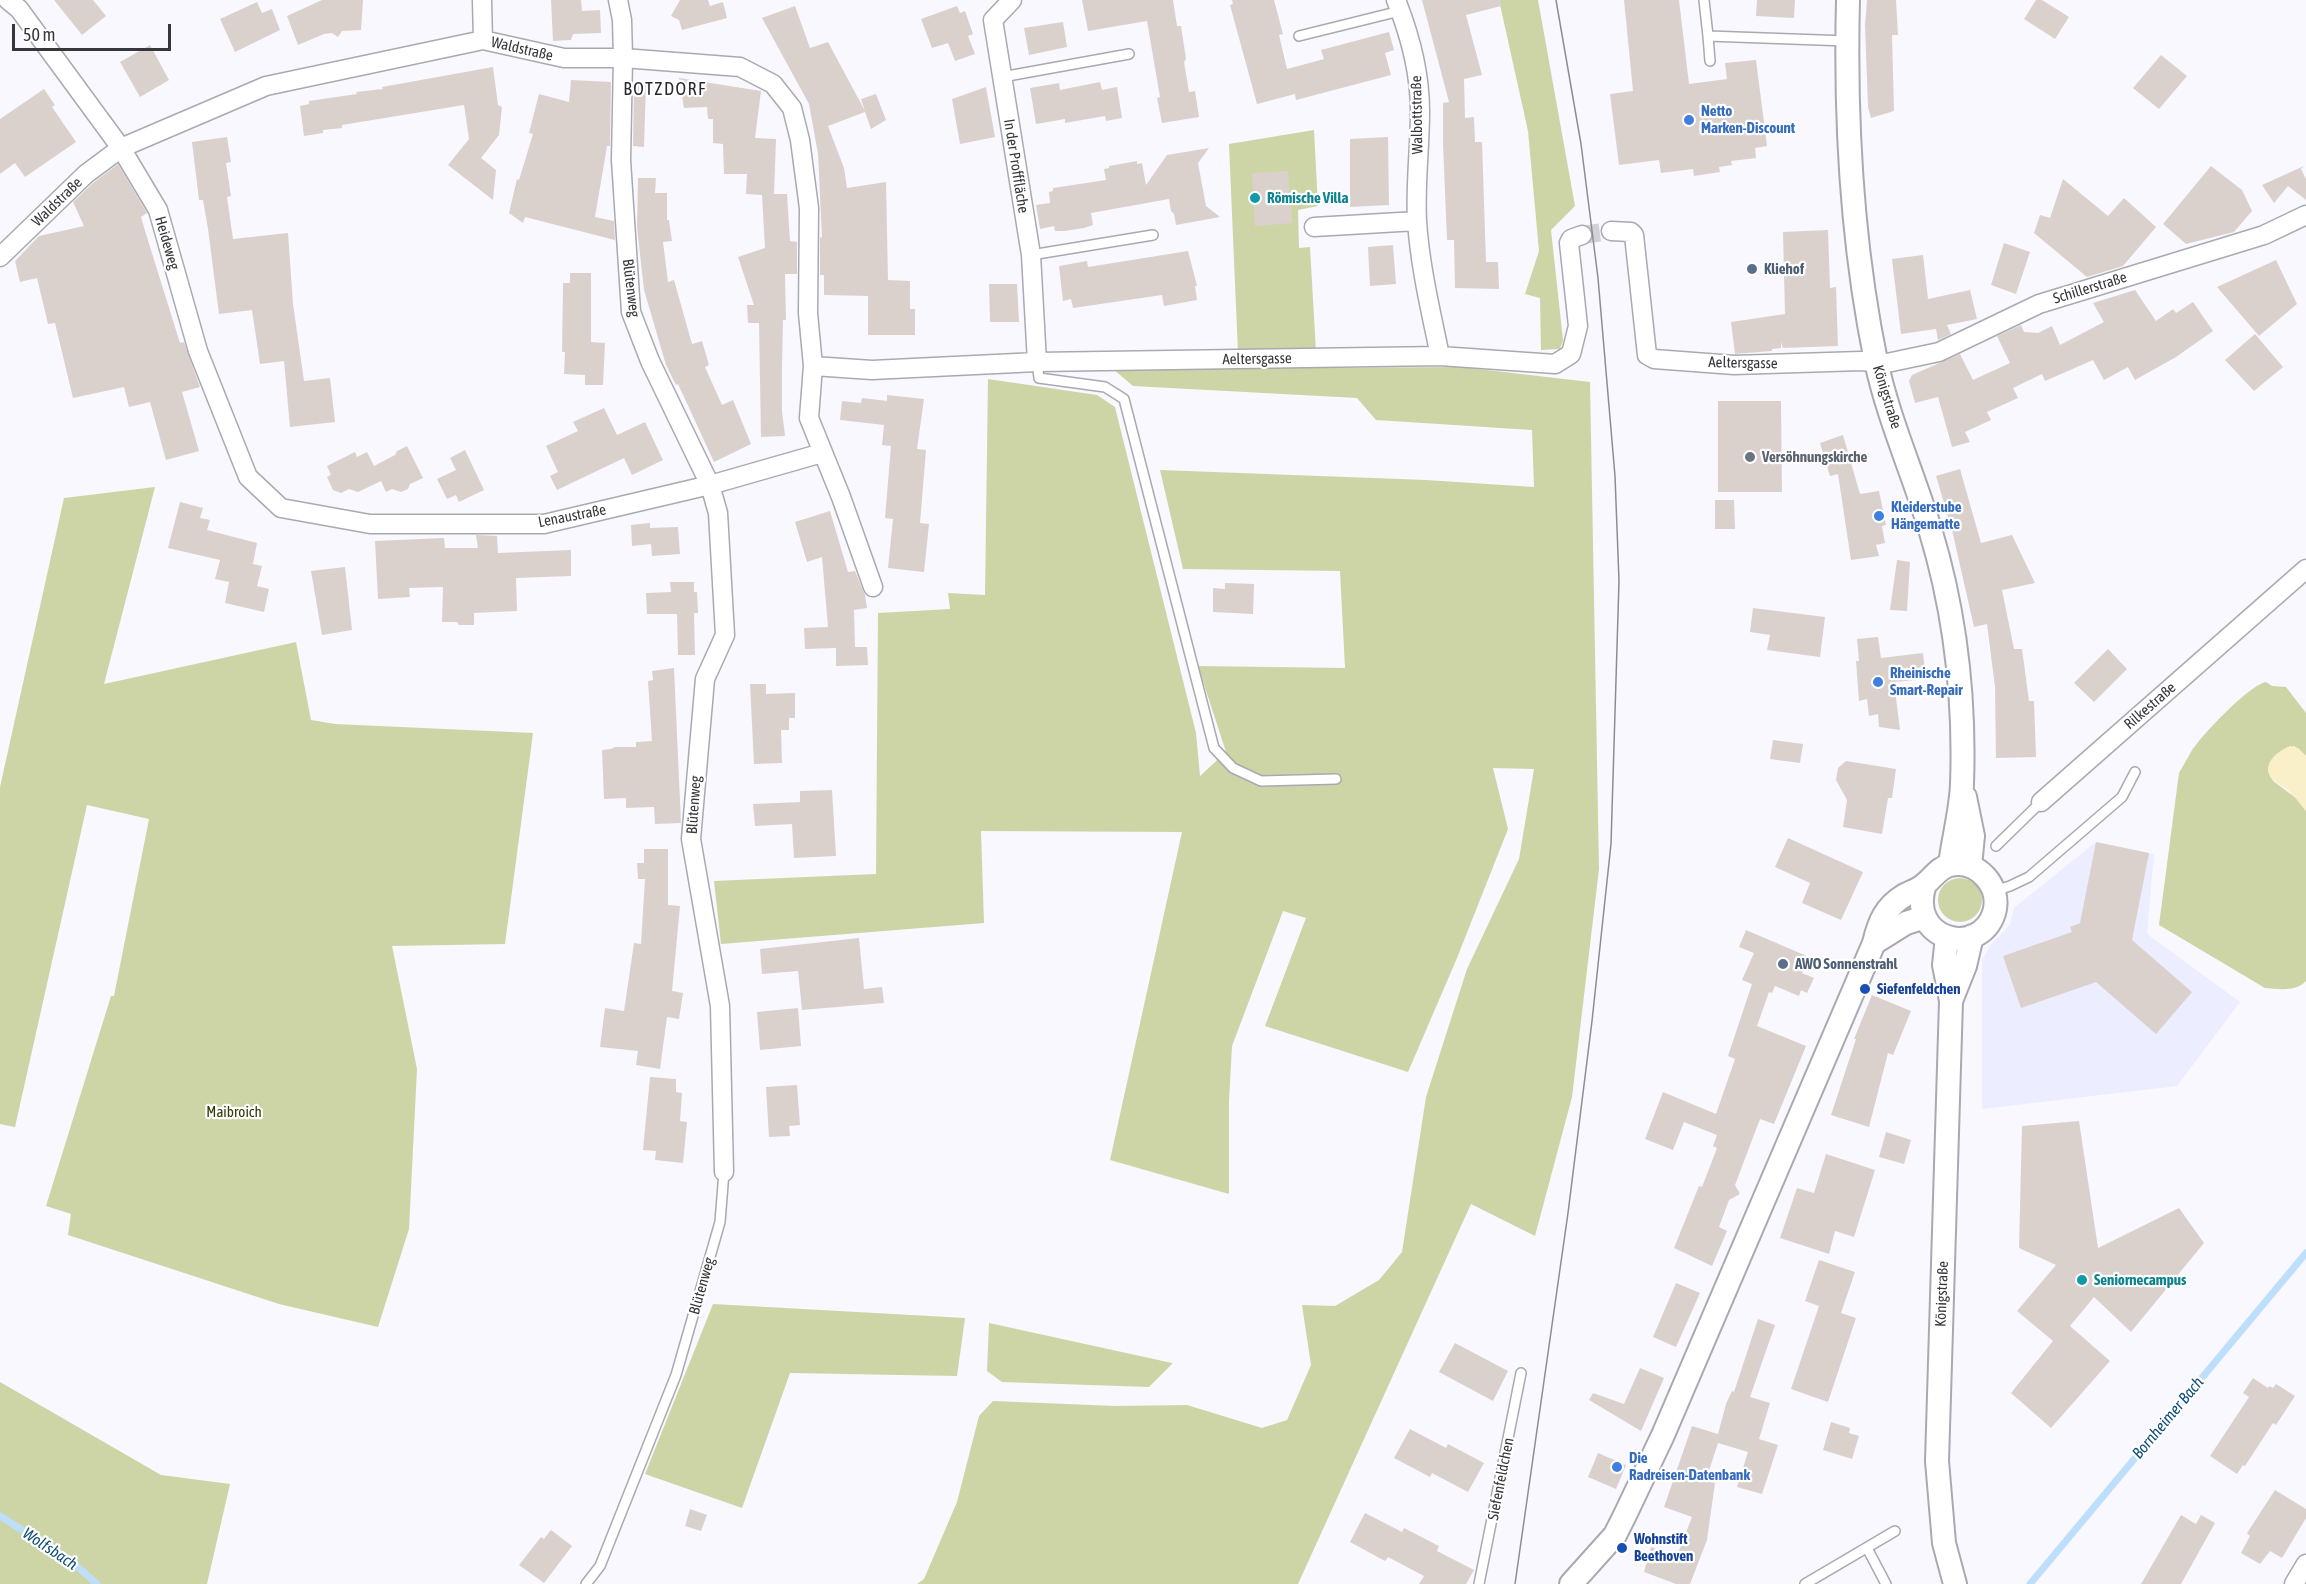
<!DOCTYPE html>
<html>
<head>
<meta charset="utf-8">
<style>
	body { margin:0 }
	#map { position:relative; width:2306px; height:1584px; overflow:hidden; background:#f8f8fe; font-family:"Asap Condensed",sans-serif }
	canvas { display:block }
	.scale { position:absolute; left:12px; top:24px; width:159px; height:27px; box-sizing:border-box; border:3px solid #37373b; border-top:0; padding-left:8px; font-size:18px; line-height:21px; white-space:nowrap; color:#37373b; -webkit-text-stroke:4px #fff; paint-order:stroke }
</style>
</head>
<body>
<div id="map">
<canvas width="2306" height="1584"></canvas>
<div class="scale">50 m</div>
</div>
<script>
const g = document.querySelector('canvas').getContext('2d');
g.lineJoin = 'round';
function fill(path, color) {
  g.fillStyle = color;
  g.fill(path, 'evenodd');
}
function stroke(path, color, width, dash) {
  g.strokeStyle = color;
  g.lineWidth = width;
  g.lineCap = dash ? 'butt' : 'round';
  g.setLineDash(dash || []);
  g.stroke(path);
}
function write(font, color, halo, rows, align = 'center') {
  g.font = font + ' "Asap Condensed",sans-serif';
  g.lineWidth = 4.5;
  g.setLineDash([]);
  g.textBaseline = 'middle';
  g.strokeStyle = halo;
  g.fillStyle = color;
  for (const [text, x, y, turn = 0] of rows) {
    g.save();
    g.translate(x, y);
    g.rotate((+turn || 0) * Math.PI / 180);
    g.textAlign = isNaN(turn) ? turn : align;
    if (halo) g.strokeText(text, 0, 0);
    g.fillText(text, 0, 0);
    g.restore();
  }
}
fill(new Path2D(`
	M2096 842 2154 854 2147 934 2240 1002 2177 1086 1982 1109V960L1991 944 2010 925 2014 908Z`), '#ecedfe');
fill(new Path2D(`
	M1499 0H1538L1575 206 1551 230 1563 340 1560 349 1541 350 1540 298 1525 294 1539 251 1528 131Z
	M1314 130 1318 206 1298 210 1299 248 1310 247 1316 352 1238 353 1229 144Z
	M1461 367 1590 382 1599 869 1572 1097 1535 1236 1471 1204 1298 1584H917L924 1579 957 1502 979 1416 993 1401 1115 1406 1187 1405 1262 1428 1287 1420 1311 1365 1302 1305 1335 1306 1379 1280 1402 1252 1426 1097 1467 969 1519 859 1534 769 1493 768 1508 829 1457 958 1408 1072 1265 1026 1306 918 1283 911 1232 1046 1229 1101V1194L1110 1160 1182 832 981 831 984 923 721 944 714 881 876 874 878 613 950 609 948 593 985 595 988 379 1097 395 1115 407 1196 733 1200 776 1226 752 1198 666 1345 668 1340 571 1183 569 1160 470 1426 480 1534 487 1532 430 1376 420 1357 398 1133 386 1113 369Z
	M155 487 104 684 296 642 311 720 335 724 533 733 505 944 392 946 417 1069 409 1229 378 1327 279 1304 68 1235 71 1214 46 1206 111 996H114L149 819 87 805 15 1127 0 1124V787L64 498Z
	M2266 682 2272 686 2286 687 2306 713V756L2294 746 2274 757 2269 766 2273 781 2296 798 2306 811V981C2296 992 2279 989 2265 988L2159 925 2179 773C2183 766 2187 759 2191 752 2201 736 2249 685 2266 682Z
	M1938 900a22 22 0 1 1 44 0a22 22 0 1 1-44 0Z
	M713 1304 965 1318 957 1376 790 1373 742 1508 645 1474Z
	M989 1323 1172 1363H1173L1149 1387 1002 1382 987 1371Z
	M0 1382 161 1475 230 1484 207 1584H0Z`), '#cdd5a6');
fill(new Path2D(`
	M2290 746 2298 748 2306 756V811C2300 803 2294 796 2287 789 2281 784 2271 782 2269 774 2264 761 2280 750 2290 746Z`), '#f9f0ca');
stroke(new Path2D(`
	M0 1516 70 1560 97 1584
	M2030 1584 2306 1253`), '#bedffb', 7);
fill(new Path2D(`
	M54 0H93L106 16 82 35Z
	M322 0H363L361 30 342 31 338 37 332 33 324 34 298 45 287 16Z
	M551 0H581L582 11 600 10 601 33 573 34 571 40 553 41Z
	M680 0H708L710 6 723 2 727 18 682 30 679 20 671 16Z
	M1082 0H1173L1177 26H1181L1186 59 1184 62 1189 92 1195 91 1199 117 1162 123 1157 98 1160 97 1147 21 1088 31Z
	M1232 0H1274L1283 34 1279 35 1287 69 1324 59 1321 50 1389 32 1394 50 1385 53 1391 75 1296 100 1295 94 1257 104 1230 5 1233 4Z
	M1422 0H1501V6L1466 15 1482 75 1464 79 1465 118 1474 117 1475 142H1482L1486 262H1498L1499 289 1455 288 1454 240H1447L1443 143V103L1449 102Z
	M1624 0H1679L1689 84 1727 79 1725 63 1756 60 1767 146 1755 148 1756 158 1731 161 1732 165 1719 167 1720 172 1694 176 1693 169 1661 173 1659 160 1619 165 1610 94 1633 91Z
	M1757 0H1795L1794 18 1756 16Z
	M1867 0H1896L1898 35H1892L1894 111 1871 118 1868 107 1865 25Z
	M2036 0H2042L2069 17 2055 39 2024 19Z
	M257 2 262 13 272 9 280 30 235 52 220 19Z
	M795 6 810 48 828 42 865 111 861 99 876 94 886 120 871 129 865 112 828 126 844 168 847 188 886 182 888 280 910 281V309H915V335H868V296L824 295V275H820V238L822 237 818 154 809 104 762 18Z
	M957 6 960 13 965 11 973 34 968 36 975 54 955 61 948 43 932 48 921 19Z
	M1063 22 1067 47 1029 55 1024 28Z
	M150 45 169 80 140 97 120 62Z
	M2161 55 2187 76 2159 109 2133 88Z
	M493 67 498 105 502 107 499 135 481 158 496 170 493 200 448 165 469 139 464 105 342 125V128L323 130V133L304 136 300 106 309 104V101L357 94 356 92 383 89 382 87Z
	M679 78 761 91 755 138 776 139 774 194H787L790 241 797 242V274H785L786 320H783L782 368V411L785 436 761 437 759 323H748L747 305H754L738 257 765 248 762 195 746 194 747 174H724L723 144 713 143V119H708L707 107 684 108Z
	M571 80 611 82 610 146H607L595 217 614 221 615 240 525 217 523 223 509 213 517 179 519 180 533 134 529 133 539 94 569 102Z
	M1100 82 1102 90 1117 87 1122 118 1106 121 1105 116 1065 123V119L1036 124 1030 88 1059 83 1060 90Z
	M634 83 646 84 644 147 633 146Z
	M986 87 995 137 960 144 952 99Z
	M44 89 55 105 52 107 76 142 25 177 15 163 0 174V119Z
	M227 137 231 162 226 163 231 196 227 197 233 239 288 233 293 304 304 381 330 378 335 422 290 427 284 361 260 364 252 310 219 314 208 229 203 200H199L192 142Z
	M1388 137 1389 205 1350 207V139Z
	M1209 148 1198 163 1206 206 1220 217 1176 225 1174 214 1171 211 1169 199 1091 213 1093 225 1084 228 1065 231H1055L1054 226 1040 229 1036 205 1050 203 1049 192 1053 191V188L1106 180 1104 169 1109 168V166L1137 161V164L1142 163 1146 185 1167 155Z
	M118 164 147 213 141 217 146 234 180 343 184 342 200 387 182 392 199 451 166 460 150 402 129 407 124 387 73 398 55 323 48 324 37 278 20 282 15 261 39 236 84 226 73 202 93 183Z
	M2211 166 2242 190 2252 211 2234 232 2186 244 2163 224Z
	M2304 166 2301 169 2306 179V200L2288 186 2274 203 2262 185Z
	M1288 171 1292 223 1255 226 1252 173Z
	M638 178H656L655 193H667V220H669L672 241 663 242 668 282 674 280 692 344 702 341 709 365 705 367 722 405 733 400 751 444 714 462 678 384 676 385 666 365 644 290 637 227Z
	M2063 179 2108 216 2124 198 2156 227 2123 266 2087 277 2034 233 2040 215 2050 218Z
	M1828 230 1830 288 1836 287 1838 346 1783 348 1781 342V348L1772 349V351L1735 354 1731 322 1785 314 1783 232Z
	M2004 243 2030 252 2016 294 1991 285Z
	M1393 245 1396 284 1370 286 1368 247Z
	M1188 251 1197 286H1195L1197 300 1164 306 1162 295 1073 308 1071 299 1063 301 1059 266 1087 261 1088 267Z
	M1923 255 1928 299 1970 290 1977 319 1947 325 1951 334 1938 340 1936 329 1901 334 1892 259Z
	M2276 260 2297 304 2259 336 2217 287Z
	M570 273H591V342L605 343 603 385H585V375L564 374 565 352H562L563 283H570Z
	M989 284H1017L1019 322H990Z
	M2135 290 2156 321 2173 309 2176 313 2193 302 2213 331 2176 357 2135 380 2128 367 2104 380 2093 360 2045 381 2042 374 2013 388 2018 398 1987 412 1991 420 1965 432 1970 442 1952 447 1938 397 1915 403 1909 381 1912 375 1960 354 1973 380 2010 363 1997 336 2021 325 2024 332 2038 333 2052 326 2060 345 2104 322 2093 303Z
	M2255 334 2283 367 2254 391 2225 360Z
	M887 395 924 399 917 449 926 450 920 523 929 524 924 572 888 568 893 519 885 518 891 446 882 445 884 425 840 420 842 401 861 403 862 398 887 401Z
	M1718 401H1781L1782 492H1718Z
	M604 408 617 435 645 422 663 460 632 475 624 458 557 490 550 476 558 472 546 446 578 431 573 422Z
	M1843 435 1860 494 1879 491 1886 525 1882 526 1885 543 1876 545 1879 556 1851 560 1838 474 1830 476 1820 443Z
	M407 446 423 478 410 484 408 489 401 492 392 489 386 492 381 481 358 492 349 489 341 493 333 490 327 477 331 475 327 466 355 452 357 457 367 452 374 466 395 455 397 451Z
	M465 450 484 490 459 502 456 495 447 499 437 479 456 470 450 458Z
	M1960 469 1981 543 2012 535 2035 583 2002 590 2014 649H2022L2029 701H2034L2036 757 1996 758 1995 687 1987 624 1974 627 1952 530 1936 476Z
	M1715 500H1734L1735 529H1715Z
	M180 502 203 508 200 518 210 520 207 530 257 543 253 564 262 566 257 586 269 589 264 612 225 603 229 582 215 579 220 560 168 548Z
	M830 511 848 572 855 571 865 595 867 608 854 610 855 647H867L868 665 836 666V648L805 649 804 628 828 627 822 557 807 562 795 522Z
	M650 523V528L678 527 680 554 652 556 651 544 632 546 631 525Z
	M476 535 497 536 498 553 571 550V576L516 578 517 611 474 613V625H459L457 622H442L443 587 409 588 410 597 378 599 375 541 444 538 445 548H478Z
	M1897 560 1910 562 1907 611 1890 610Z
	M345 567 352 630 322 635 311 571Z
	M670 582H694V592H697L698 613H694L695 655H678L677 614H647L646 593 671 592Z
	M1225 583 1254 584 1253 614 1213 612V588L1225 589Z
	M1753 608 1825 617 1820 657 1767 650 1770 635 1750 632Z
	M1878 637 1881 658 1923 653 1926 679 1894 682 1900 730 1879 727 1878 714 1869 716 1867 699 1859 701 1856 661H1859L1857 639Z
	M2108 649 2127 669 2094 702 2074 683Z
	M674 668 681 823 655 824 654 807 626 808V798L604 799 602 750 611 749 615 747H636V742L652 741 648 681 653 680 652 671Z
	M750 684H766V694L795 693V718H789V730H781L782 763 754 764Z
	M1773 740 1803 744 1800 763 1770 759Z
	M1846 761 1896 769 1892 798H1888L1882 834 1843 827 1847 800 1836 780 1838 768Z
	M832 790 836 856 794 858 792 824 755 826 753 804 800 802V791Z
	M1788 838 1863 872 1841 920 1802 903 1810 883 1775 867Z
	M2096 842 2149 853 2132 940 2192 992 2156 1034 2096 982 2021 1008 2003 956 2072 932 2070 927 2080 923Z
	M644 849H668V905L680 906 672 991 683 993 679 1019 667 1017 660 1069 636 1065 638 1051 600 1047 605 1008 624 1011 634 943 641 944 645 879H638L637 863H644Z
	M1746 930 1809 957 1802 973 1814 978 1807 993 1801 990 1799 996 1775 986 1772 993 1769 992 1757 1026 1806 1046 1774 1124 1760 1119 1735 1185 1740 1194 1729 1200 1719 1227 1727 1231 1712 1266 1674 1248 1699 1186 1702 1187 1717 1148 1713 1146 1717 1135 1684 1122 1673 1150 1645 1139 1663 1092 1716 1114 1735 1059 1728 1056 1752 984 1742 980 1754 953 1739 947Z
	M859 938 864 989 882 987 884 1003 802 1010 798 971 762 974 760 949Z
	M1872 995 1911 1011 1893 1055 1888 1053 1869 1127 1831 1115 1856 1039H1854Z
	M798 1008 801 1046 760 1050 757 1012Z
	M650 1077 676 1079V1092L682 1093 680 1121 687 1122 683 1163 655 1160 656 1151 643 1150Z
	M797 1085 800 1125 789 1126 790 1136 769 1137 766 1087Z
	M2079 1121 2098 1248 2179 1208 2204 1243 2131 1332 2094 1297 2070 1326 2110 1361 2051 1428 2011 1393 2053 1341 2017 1311 2056 1265 2019 1248 2022 1126Z
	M1886 1132 1911 1140 1904 1164 1879 1157Z
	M1826 1154 1875 1170 1854 1237 1835 1231 1829 1254 1780 1238 1797 1188 1814 1193Z
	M1819 1260 1855 1272 1841 1313 1856 1318 1828 1402 1791 1389 1819 1306 1805 1301Z
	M1676 1283 1700 1293 1676 1347 1653 1337Z
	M1758 1319 1775 1325 1750 1397 1770 1403 1759 1439 1778 1445 1762 1494 1737 1487 1748 1452 1718 1443 1706 1480 1715 1483 1707 1540 1690 1584H1676L1644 1572 1651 1547 1677 1556 1692 1517 1664 1507 1692 1426 1718 1434 1726 1404 1732 1391 1734 1392Z
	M1455 1343 1508 1371 1493 1401 1439 1372Z
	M1640 1368 1664 1378 1641 1431 1589 1400 1593 1393 1624 1404Z
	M2253 1378 2268 1388 2269 1386 2273 1388 2276 1384 2295 1396 2276 1425 2273 1423 2245 1466 2243 1465 2237 1474 2210 1456 2249 1397 2243 1393Z
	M1831 1422 1850 1428 1849 1433 1859 1436 1852 1459 1823 1450Z
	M1410 1429 1446 1448 1448 1444 1484 1463 1468 1492 1432 1473 1430 1477 1394 1458Z
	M1598 1453 1626 1465 1616 1489 1588 1477Z
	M2275 1490 2306 1509V1518L2282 1558 2270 1551 2260 1564 2241 1553 2250 1536 2247 1533Z
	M690 1509 707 1515 701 1531 685 1526Z
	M1365 1513 1402 1532 1404 1528 1439 1546 1437 1551 1474 1570 1466 1584H1419L1424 1576 1388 1557 1385 1561 1350 1542Z
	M2181 1515 2196 1524 2201 1515 2215 1523 2181 1584H2141Z
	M551 1530 572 1546 544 1583 519 1565 541 1537 544 1539Z`), '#dbd1cc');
stroke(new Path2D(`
	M1582 235 1611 231`), '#d1d1d7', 18, [18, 9]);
const service = new Path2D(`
	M1704 0 1708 36
	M1299 36 1400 11
	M1710 61 1708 36 1847 41
	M1002 77 1129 54
	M1031 255 1153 235
	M1037 362 1039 378 1105 387 1124 399 1214 748 1233 768 1261 781 1336 779
	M1996 846 2041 802
	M1994 891 2010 886 2029 877 2122 797 2135 772
	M1867 1548 1886 1584
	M586 1584 600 1566 676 1375 720 1222 724 1172
	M1479 1584 1521 1373
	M1805 1584 1895 1531`);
const minor = new Path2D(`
	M8 0 19 9 121 148 158 210 198 351 248 477 281 508 370 524H544L710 485 822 453
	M482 0 483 40
	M618 0 622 20 623 58 621 160 631 312 650 361 710 485 718 513 725 635 705 679 691 839 720 1006 724 1172
	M1012 0 993 20 1031 255 1037 362
	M1396 0C1410 35 1420 74 1420 111 1420 148 1415 185 1417 221 1420 267 1431 312 1440 356
	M1314 227 1417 221
	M1611 231 1631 232 1634 235 1647 355 1654 359 1734 365 1861 361 1887 363 1939 352 2039 304 2264 235 2306 215
	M0 257 86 174 121 148 266 86 483 40 564 58H623L740 67 773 84 792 108 800 140 809 208 808 313 813 366 809 418 841 497 873 587
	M813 366 872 370 1037 362 1440 356 1555 364 1571 354 1578 326 1569 243 1571 239 1582 235
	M2041 802 2306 569
	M2294 1584 2306 1564`);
const tertiary = new Path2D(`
	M1848 0C1845 118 1852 245 1876 361 1888 418 1913 473 1930 529 1955 611 1965 699 1962 784 1961 811 1953 839 1950 865
	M1965 797 1973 836 1970 866
	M1947 937 1944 965 1951 1001 1937 1461 1944 1543 1955 1584
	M1874 943 1906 923 1925 917
	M1951 1001 1965 966 1972 936
	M1571 1584 1615 1535 1626 1513 1663 1435 1874 943C1879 922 1885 907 1905 895 1911 892 1920 889 1925 884 1934 877 1938 868 1950 865 1977 859 2002 886 1994 913 1979 959 1906 940 1925 884`);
stroke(service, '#a9a9b2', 12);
stroke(minor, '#a9a9b2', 21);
stroke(tertiary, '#a9a9b2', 26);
stroke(service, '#fff', 9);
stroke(minor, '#fff', 18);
stroke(tertiary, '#fff', 22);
stroke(new Path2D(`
	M1515 1584 1568 1213 1592 1021 1611 844 1619 581 1615 476 1598 278 1581 144 1556 0`), '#8c8c91', 1.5);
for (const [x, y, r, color] of [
	[1689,120,6,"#3f7fe0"],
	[1255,198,6,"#0f9aa8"],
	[1752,269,6,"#5c6f8a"],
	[1750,457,6,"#6b7280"],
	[1879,516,6,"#3f7fe0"],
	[1878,682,6,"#3f7fe0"],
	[1783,964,6,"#5c6f8a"],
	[1865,989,6,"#1a4fb4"],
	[2082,1280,6,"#0f9aa8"],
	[1617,1467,6,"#3f7fe0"],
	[1622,1548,6,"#1a4fb4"]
]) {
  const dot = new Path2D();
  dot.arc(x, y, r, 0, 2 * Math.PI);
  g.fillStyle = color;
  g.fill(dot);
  stroke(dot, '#fff', 2);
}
write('15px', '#37373b', '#fff', [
	["Waldstraße",522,49,13],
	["Walbottstraße",1417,115,-91],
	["In der Profffläche",1016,166,81],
	["Waldstraße",57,202,-44],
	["Heideweg",167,243,74],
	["Blütenweg",631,288,83],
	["Schillerstraße",2090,288,-17],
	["Aeltersgasse",1257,359,-1],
	["Aeltersgasse",1743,363,1],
	["Königstraße",1887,397,73],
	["Lenaustraße",572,516,-11],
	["Rilkestraße",2150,706,-41],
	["Blütenweg",694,805,-86],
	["Blütenweg",702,1286,-74],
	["Königstraße",1942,1294,-88],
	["Siefenfeldchen",1501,1479,-79]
]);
write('bold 15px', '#366cbe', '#fff', [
	["Netto",1701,111],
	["Marken-Discount",1701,128],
	["Kleiderstube",1891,507],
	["Hängematte",1891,524],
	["Rheinische",1890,673],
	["Smart-Repair",1890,690],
	["Die",1629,1458],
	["Radreisen-Datenbank",1629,1475]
], 'left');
write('bold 15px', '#0d838f', '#fff', [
	["Römische Villa",1267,198],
	["Seniornecampus",2094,1280]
], 'left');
write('bold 15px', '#4e5e75', '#fff', [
	["Kliehof",1764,269],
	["AWO Sonnenstrahl",1795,964]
], 'left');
write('bold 15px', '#5b616d', '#fff', [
	["Versöhnungskirche",1762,457]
], 'left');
write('bold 15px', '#164399', '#fff', [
	["Siefenfeldchen",1877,989],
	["Wohnstift",1634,1539],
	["Beethoven",1634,1556]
], 'left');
write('15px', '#323704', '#fff', [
	["Maibroich",234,1112]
]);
write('italic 16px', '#0e4e78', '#fff', [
	["Bornheimer Bach",2168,1418,-50],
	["Wolfsbach",50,1549,34]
]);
g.letterSpacing = '1.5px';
write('18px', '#292931', '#fff', [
	["BOTZDORF",665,89]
]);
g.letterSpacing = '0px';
</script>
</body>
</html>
